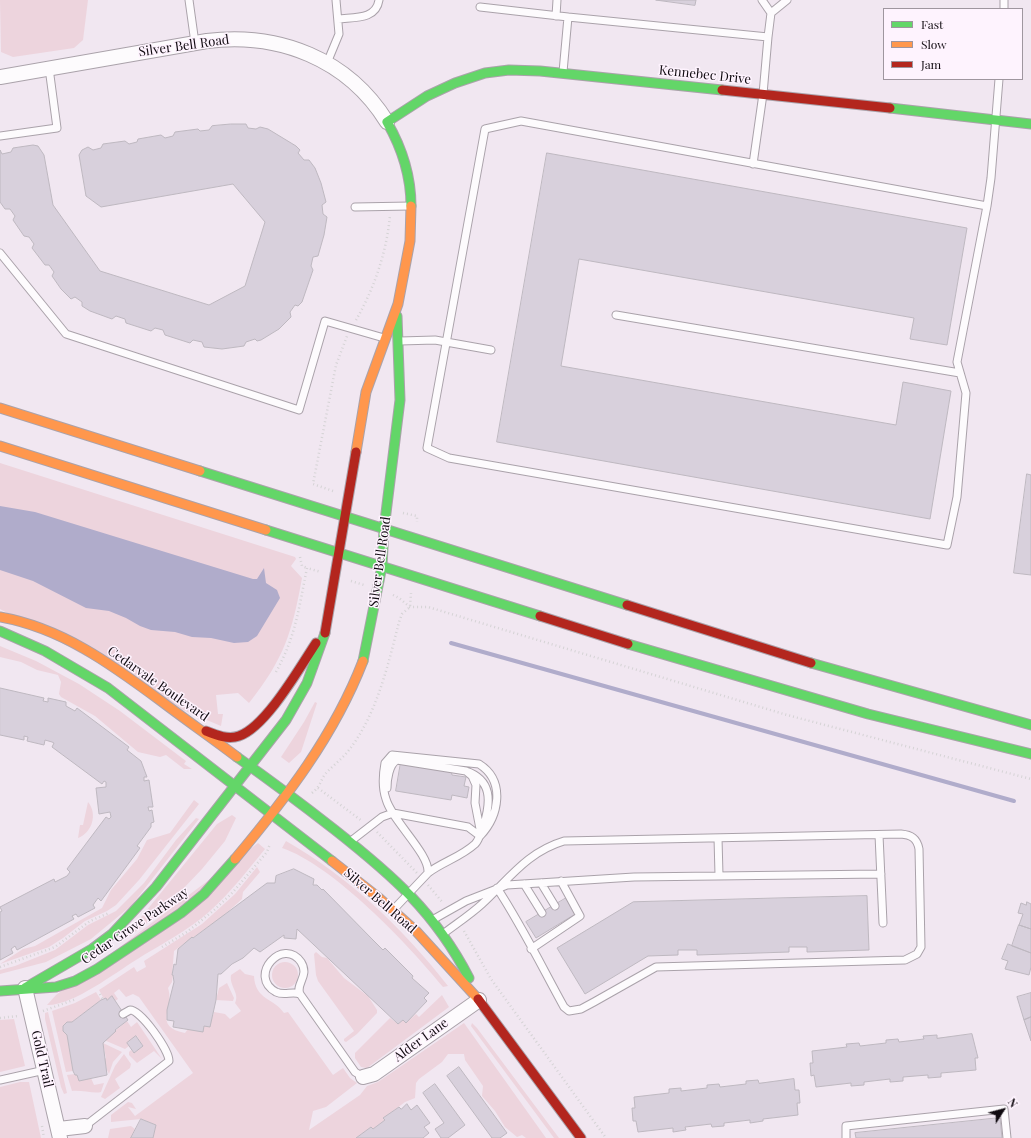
<!DOCTYPE html>
<html>
<head>
<meta charset="utf-8">
<style>
	body { margin:0 }
	#map { position:relative; width:1031px; height:1138px; overflow:hidden; background:#f1e7f1; font-family:"Playfair Display",serif }
	canvas { display:block }
	.legend { position:absolute; left:883px; top:8px; width:140px; height:72px; box-sizing:border-box; background:#fef3fe; border:1px solid #9f969f; margin:0; padding:5px 7px; list-style:none; font-size:12px; color:#100a10 }
	.legend li { display:flex; align-items:center; gap:8px; height:20px }
	.legend b { width:20px; border:1px solid #9f969f }
	.north { position:absolute; left:983px; top:1090px; width:40px; height:40px; -webkit-text-stroke:3px #fef3fe; paint-order:stroke; rotate:54deg; font-size:11px; font-weight:700; line-height:16px; text-align:center; color:#100a10 }
	.north::after { content:''; display:block; margin:auto; width:14px; height:18px; background:#100a10; clip-path:polygon(50% 0,100% 100%,50% 72%,0 100%) }
</style>
</head>
<body>
<div id="map">
<canvas width="1031" height="1138"></canvas>
<ul class="legend">
<li><b style="height:5px;background:#63d668"></b>Fast</li>
<li><b style="height:5px;background:#ff974d"></b>Slow</li>
<li><b style="height:5px;background:#b3261e"></b>Jam</li>
</ul>
<div class="north">N</div>
</div>
<script>
const g = document.querySelector('canvas').getContext('2d');
g.lineJoin = 'round';
function fill(path, color) {
  g.fillStyle = color;
  g.fill(path, 'evenodd');
}
function stroke(path, color, width, dash) {
  g.strokeStyle = color;
  g.lineWidth = width;
  g.lineCap = dash ? 'butt' : 'round';
  g.setLineDash(dash || []);
  g.stroke(path);
}
function write(font, color, halo, rows, align = 'center') {
  g.font = font + ' "Playfair Display",serif';
  g.lineWidth = 3;
  g.setLineDash([]);
  g.textBaseline = 'middle';
  g.strokeStyle = halo;
  g.fillStyle = color;
  for (const [text, x, y, turn = 0] of rows) {
    g.save();
    g.translate(x, y);
    g.rotate((+turn || 0) * Math.PI / 180);
    g.textAlign = isNaN(turn) ? turn : align;
    if (halo) g.strokeText(text, 0, 0);
    g.fillText(text, 0, 0);
    g.restore();
  }
}
fill(new Path2D(`
	M0 0H88L83 40 74 48 13 57 1 52Z
	M0 463 295 557 296 559 291 566 302 578C292 633 284 659 249 703L238 693 216 695 218 714H223L221 726 183 710 0 609Z
	M0 646 36 661 79 684 120 711 178 755 186 761 184 764 192 769H184L166 755 160 757 138 752 95 716 61 697 59 694 61 682 58 675 37 670 21 662 0 657Z
	M315 702 317 703 301 752 289 763 281 757 304 722Z
	M194 800 199 804 139 880 116 905 107 911 85 921 63 938 49 947 0 964 23 949 35 946 102 908 111 890 137 859 147 840 170 833Z
	M88 802C98 814 92 833 78 838L80 825H83Z
	M232 815 236 818 225 841 202 869 159 914 120 943 217 824Z
	M196 818 199 819 131 906 91 939 46 962 0 974V970L15 966 55 950 88 925 116 911 144 883 176 840Z
	M286 841C349 877 403 928 448 986L443 987C409 945 333 865 282 848Z
	M258 843 265 849C247 871 231 892 210 911 188 931 161 944 136 960 115 973 72 1006 47 1005L56 995Z
	M257 867 260 872 243 892 242 899 222 917 174 951 172 975H173L172 982 168 988C175 1009 152 1026 185 1033L188 1029C200 1027 212 1024 214 1012L225 1014 230 1019 241 1011 235 1003C240 993 229 986 231 975L240 969 245 974 254 976C255 1000 274 998 284 1013L288 1012 333 1075 343 1068 350 1078 357 1083 326 1107 313 1111 309 1130 360 1095 367 1086 378 1082 464 1023 546 1138H526L522 1135 517 1137 505 1127 495 1111 482 1096 483 1086 465 1060 464 1054H448L442 1062 419 1079 416 1083 415 1098 405 1102 384 1118 385 1120 373 1129 371 1127 356 1138H153L156 1125 141 1119 111 1122V1115L128 1102 132 1103 136 1109 128 1107 135 1116 193 1073 139 997 133 994 126 997 119 989 114 993 118 999 115 1001 112 997 107 1000 106 998 104 999 99 990 134 967 137 972 146 967 144 961 202 924 235 894Z
	M316 952 322 957 327 958 344 978 368 996 377 1010V1013L357 1034 346 1042 344 1041V1039L354 1031 318 981 316 975 314 954Z
	M272 975a13 13 0 1 1 26 0a13 13 0 1 1-26 0Z
	M227 983 234 998 233 1001 216 1000 219 988Z
	M96 992 101 1000 72 1022H67L63 1026V1031L67 1035 73 1071 66 1072 52 1011 75 1003Z
	M442 995 449 1007 367 1068 361 1067 355 1058V1053L390 1018 398 1024 403 1020 406 1023 416 1014 419 1017Z
	M48 1012 67 1093 64 1094 61 1087 45 1019V1013Z
	M14 1019 25 1066 0 1072V1020Z
	M127 1021 131 1027 137 1022 162 1059 154 1051 137 1063 129 1055V1052L131 1050 134 1053 143 1046 137 1036 127 1043 129 1046 125 1049 104 1040Z
	M472 1023 477 1028 559 1138H554L471 1026Z
	M103 1043 122 1052 113 1062 109 1074 107 1070 104 1059 106 1058Z
	M124 1054 131 1064 130 1068 115 1079 120 1088 105 1099 101 1097 115 1066Z
	M75 1074 77 1075 79 1081 91 1078 94 1085 104 1083 101 1092C95 1094 81 1090 72 1091L67 1075Z
	M20 1082H29L41 1138H0V1087Z
	M131 1126 135 1129 131 1138H108L110 1129Z`), '#edd4dd');
fill(new Path2D(`
	M0 506 35 512 253 579H257L264 568 266 583 277 590 280 598 257 636 248 642 234 643 211 638 192 637 175 632 151 630 140 626 126 618 109 611 86 608 33 581 0 570Z`), '#b0accb');
stroke(new Path2D(`
	M451 643 1014 801`), '#b0accb', 4);
const building = new Path2D(`
	M656 0H696L695 5Z
	M231 124H246L248 128 256 129 260 127 268 129 296 146 300 150 298 153 304 160H309L315 168 321 183 326 202 322 205 323 214 327 217 324 235 318 256 313 257 311 266 313 270 302 302 298 306 295 305 290 312 291 317 279 329 261 340 257 341 255 339 246 342 244 346 222 349 204 347 202 342 193 340 190 343 165 335 163 330 155 328 151 331 126 323 125 319 116 316 112 319 90 311 82 306V302L75 297 71 299 61 289 52 276 54 272 49 265H45L32 248 34 244 29 237 24 236 13 220 15 216 10 209H5L0 202V150L2 154 11 152 13 148 33 145 38 146 44 155 53 205 100 271 209 305 245 286 265 222 233 184 101 207 86 196 79 155 82 150 88 147 93 150 101 148 103 144 125 141 129 144 137 142 138 139 161 135 165 138 173 136 175 132 198 129 200 131 209 130 212 126Z
	M547 153 967 228 947 345 910 339 914 318 579 259 561 366 896 425 903 382 951 391 930 519 497 442Z
	M1027 474 1031 475V575L1014 573Z
	M0 688 44 698 43 701 48 702V698L66 702V706L75 711 77 708 129 747 127 750 141 761 147 777H144V781L149 780 153 807H148L149 811 152 810 154 822 151 823V827L137 846 140 848 101 901 98 898 93 905 95 908 78 917 76 914 72 916 74 919 17 950 15 946 11 949 13 953 0 960V912L2 911 0 907 54 879 55 882 67 876 70 872 67 869 106 817 109 819 111 817 110 812 99 814 96 788 106 787V782L104 781 102 784 52 747 54 743 52 742 45 740 44 745 27 741 28 737 24 736V740L0 735Z
	M401 762 451 771 452 775 466 777 464 786 469 787 467 798 452 795 451 800 396 791Z
	M294 869 314 879 313 885H317L322 890 323 889 373 940 383 950 385 948 413 976 412 978 429 993 424 998 427 1001 406 1023 403 1020 398 1024 297 929 296 939 284 938V935L260 952 254 948 243 958 232 964 221 974H218L216 1000 210 1027 204 1026 203 1032 173 1027 174 1021 167 1020V1010L174 982 173 975H172L174 964 176 965 178 949 192 937 193 938 267 883H275L276 876Z
	M867 896 869 950 807 952V947H789V952L697 955V950H678V955L648 956 585 994 557 948 633 902Z
	M568 897 577 913 536 938 526 922Z
	M1027 902 1031 904V929L1019 925 1023 914 1018 913 1021 903 1026 905Z
	M1019 925 1031 929V953L1012 946Z
	M1008 944 1031 953V967L1029 975 1005 969 1008 961 1002 959Z
	M1031 993V1017L1024 1020 1017 997Z
	M112 996 128 1020 115 1030 116 1031 103 1043 107 1075 79 1081 77 1075H75L73 1071 67 1035 63 1031V1026L67 1022H72L101 1000 106 998 107 1000Z
	M1031 1017V1041L1024 1020Z
	M972 1034 978 1058H975L976 1070 941 1073V1077L928 1078V1075L903 1077V1081L890 1082V1079L864 1082V1085L851 1086V1083L816 1087 814 1075 811 1076 810 1063H813L812 1051 847 1047 846 1044 859 1043 860 1046 886 1043V1040L898 1039 899 1042 924 1039 923 1036 937 1035V1038Z
	M136 1036 143 1046 134 1053 127 1043Z
	M459 1067 507 1133 500 1138H492L447 1076Z
	M794 1079 795 1090H799L800 1103H797L798 1115 763 1119V1121L750 1123V1120L724 1123V1126L712 1127 711 1124 685 1127 686 1130 673 1132V1128L638 1132 636 1121H633L632 1108H635L634 1097 669 1093V1089L681 1088V1091L707 1088V1085L719 1084 720 1087 746 1084V1081L758 1080 759 1083Z
	M435 1084 465 1125 448 1138H441L435 1129 444 1123 423 1093Z
	M407 1104 411 1110 417 1105 430 1123 424 1127 429 1133 423 1138H356L371 1127 373 1129 385 1120 383 1118 399 1107 401 1109Z
	M1000 1118 1002 1138H856L855 1133Z
	M141 1119 156 1125 153 1138H131Z`);
fill(building, '#d8d0dc');
stroke(building, '#beb8c0', 1);
const lane = new Path2D(`
	M189 0 195 43
	M762 0 771 13 768 37
	M480 7 568 17 563 72
	M1004 9V0
	M771 13 787 0
	M556 16 557 0
	M568 17 768 37 763 94 753 164
	M338 19C354 17 376 20 379 0
	M327 63 339 34 336 0
	M521 121 987 206 957 362 966 393 957 497 947 545 449 458 427 448 485 129Z
	M0 136 57 128 49 68
	M987 206 991 178 999 79
	M355 207 410 206
	M0 253 66 334 299 410 325 321 384 338
	M616 315 960 373
	M400 341 435 340 491 350
	M466 771C492 780 491 801 484 824 481 830 480 839 475 844 461 857 442 862 428 873 430 854 392 821 386 799 382 788 383 774 385 763L392 755 479 764C506 781 499 816 480 836
	M387 788C387 780 389 764 397 760L466 771 472 776 476 785 475 803 480 829
	M879 835 883 923
	M718 838 719 875
	M351 841 382 817 393 813 468 827 480 836
	M541 883 555 906
	M524 884 542 913
	M393 910 428 873
	M434 919 466 901 507 885 634 877 881 874
	M443 934C456 924 470 915 482 904 509 879 527 852 564 841L901 834C911 835 917 838 919 849L921 947 917 954 905 960 656 967 594 1002 581 1009 569 1011 564 1007C542 967 522 926 497 888
	M531 949 580 916 561 881
	M300 994C292 991 284 996 276 992 247 976 283 936 301 962 310 976 295 984 300 994L355 1072 363 1077
	M0 1080 45 1070
	M85 1126 169 1061C169 1050 141 1010 130 1010L123 1014
	M846 1138V1126L1004 1109 1007 1138`);
const street = new Path2D(`
	M0 77 207 41C279 32 348 59 387 122
	M25 988 60 1138
	M363 1077 374 1074 479 1000
	M59 1129 85 1126`);
const fast = new Path2D(`
	M890 108 1031 124
	M411 206C411 175 402 148 387 122L427 96 455 83 485 73 509 70 540 71 722 90
	M200 471 627 605
	M266 530 540 616
	M0 631 45 651 108 688 332 861
	M628 644 868 714 1031 754
	M363 661 382 566 384 529 400 400 397 316
	M811 663 1031 725
	M237 757C271 781 303 805 335 830 392 875 435 912 469 978
	M25 988 92 949 112 934 156 887 286 720 307 683 325 633
	M0 991 56 987 75 981 97 969 181 913 204 894 235 859`);
const slow = new Path2D(`
	M0 408 200 471
	M0 446 266 530
	M356 452 366 392 398 304 410 241 411 206
	M0 617C62 628 111 664 161 701 186 720 212 738 237 757
	M235 859C286 798 334 736 363 661
	M332 861 379 898 416 931 478 999`);
const jam = new Path2D(`
	M722 90 890 108
	M627 605 811 663
	M540 616 628 644
	M325 633 356 452
	M206 731C216 735 228 740 239 736 266 727 300 667 316 643
	M478 999 581 1138`);
stroke(lane, '#aaa2aa', 9);
stroke(street, '#aaa2aa', 16);
stroke(fast, '#aaa2aa', 11);
stroke(slow, '#aaa2aa', 11);
stroke(jam, '#aaa2aa', 11);
stroke(new Path2D(`
	M356 320C374 289 387 251 390 215
	M333 491 313 484 336 365 347 336
	M403 513 417 516V522
	M300 557 302 566 307 568
	M351 581 364 585
	M393 595 399 598 410 607H428L787 715 1031 779
	M276 672C296 636 299 607 307 568L321 572
	M318 788 362 821
	M312 793C322 785 320 779 328 771 335 764 343 758 349 750 377 714 388 665 399 622L402 614 410 607 411 593
	M377 832 417 873
	M428 885 443 903
	M464 931 491 979 606 1138
	M162 947 187 932 213 911 233 892 267 852 270 844
	M0 967 55 947 90 921 109 913
	M100 994 103 1000
	M43 1011 76 999
	M0 1018 18 1016
	M42 1126 44 1138`), '#d5d3d5', 2.5, [1, 3]);
stroke(lane, '#fdfbfd', 7);
stroke(street, '#fdfbfd', 14);
stroke(fast, '#63d668', 9);
stroke(slow, '#ff974d', 9);
stroke(jam, '#b3261e', 9);
write('13px', '#100a10', '#fef3fe', [
	["Silver Bell Road",184,46,-8],
	["Kennebec Drive",705,75,6],
	["Silver Bell Road",380,562,-82],
	["Cedarvale Boulevard",158,684,35],
	["Silver Bell Road",380,901,41],
	["Cedar Grove Parkway",135,926,-34],
	["Alder Lane",421,1040,-36],
	["Gold Trail",42,1059,77]
]);
</script>
</body>
</html>
